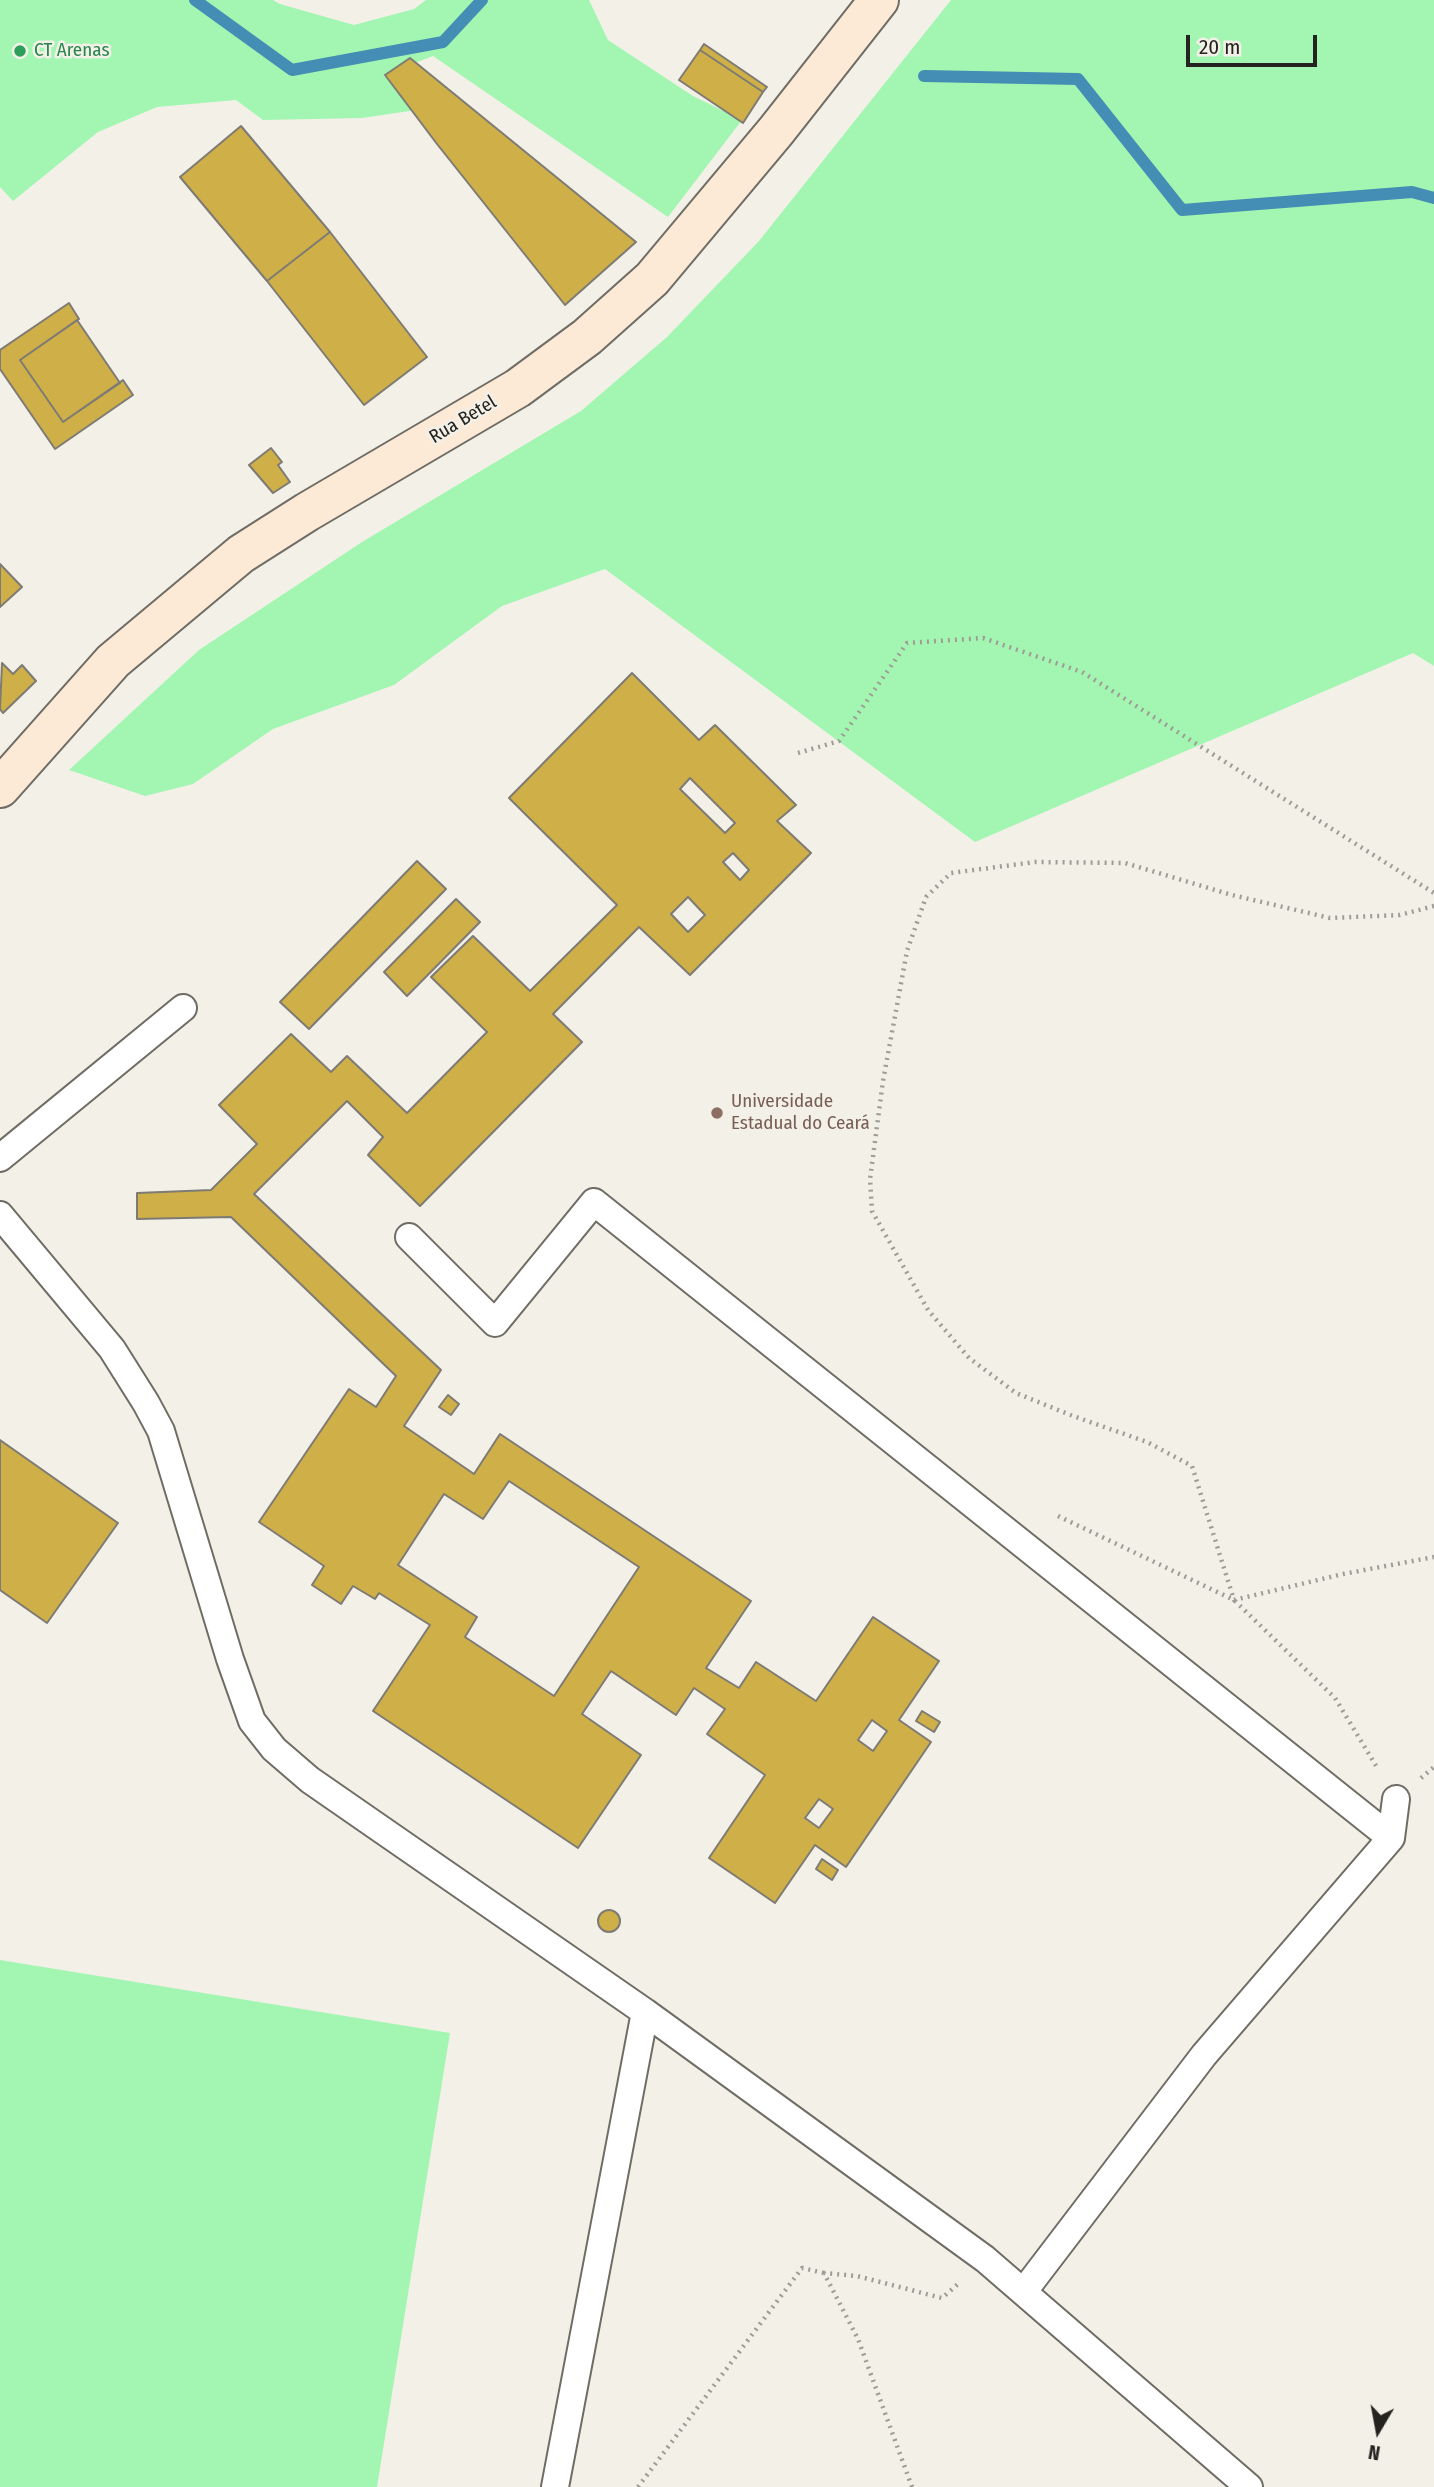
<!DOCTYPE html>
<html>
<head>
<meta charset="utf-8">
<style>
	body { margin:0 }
	#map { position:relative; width:1434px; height:2487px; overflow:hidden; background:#f3f0e8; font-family:"Fira Sans Condensed",sans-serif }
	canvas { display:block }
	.north { position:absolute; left:1343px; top:2396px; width:70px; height:70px; -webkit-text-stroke:5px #f3f0e8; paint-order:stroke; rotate:190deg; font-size:19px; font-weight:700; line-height:28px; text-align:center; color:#242320 }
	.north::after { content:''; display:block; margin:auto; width:24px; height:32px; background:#242320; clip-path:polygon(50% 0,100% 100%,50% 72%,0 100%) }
	.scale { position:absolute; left:1186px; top:35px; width:131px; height:32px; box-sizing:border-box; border:4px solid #242320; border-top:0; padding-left:9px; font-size:21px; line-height:24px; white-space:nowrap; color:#242320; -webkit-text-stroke:5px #f3f0e8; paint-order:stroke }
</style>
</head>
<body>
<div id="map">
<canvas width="1434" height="2487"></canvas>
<div class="north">N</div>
<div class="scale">20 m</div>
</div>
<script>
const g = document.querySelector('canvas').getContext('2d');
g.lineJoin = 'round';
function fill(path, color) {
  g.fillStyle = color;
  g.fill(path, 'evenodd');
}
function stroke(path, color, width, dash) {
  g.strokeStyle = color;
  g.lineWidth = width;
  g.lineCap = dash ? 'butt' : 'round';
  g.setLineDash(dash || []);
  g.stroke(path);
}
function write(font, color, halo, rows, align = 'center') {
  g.font = font + ' "Fira Sans Condensed",sans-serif';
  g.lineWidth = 5;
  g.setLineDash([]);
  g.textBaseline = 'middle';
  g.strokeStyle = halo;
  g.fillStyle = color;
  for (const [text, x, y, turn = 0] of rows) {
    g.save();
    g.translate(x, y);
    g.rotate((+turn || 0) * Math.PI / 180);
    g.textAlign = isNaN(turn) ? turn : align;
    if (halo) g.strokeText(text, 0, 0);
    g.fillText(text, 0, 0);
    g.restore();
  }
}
fill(new Path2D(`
	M0 0H273L280 4 354 25 414 9 426 0H589L608 40 693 96 742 120 668 217 433 56 389 73 423 109 362 118 263 120 236 100 157 107 98 132 13 201 0 187Z
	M951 0H1434V666L1413 653 975 842 605 569 502 606 394 685 273 729 193 784 145 796 69 770 199 650 362 542 581 411 667 337 759 241Z
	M0 1960 450 2033 377 2487H0Z`), '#a3f6b2');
stroke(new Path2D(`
	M195 0 292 70 443 42 482 0
	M924 76 1078 79 1182 210 1412 192 1434 198`), '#448db4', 12);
const building = new Path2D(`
	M704 44 767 87 763 92 700 50Z
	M700 50 763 92 743 123 679 80Z
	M410 58 636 242 565 305 437 144 385 75Z
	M241 126 330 232 267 281 180 177Z
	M330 232 427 357 364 405 267 281Z
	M69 303 79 319 20 360 63 422 123 380 133 395 55 449 0 369V350Z
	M77 320 120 383 63 422 20 360Z
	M271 448 282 462 278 465 290 482 273 493 249 465Z
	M0 564 22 587 0 607Z
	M2 663 13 674 22 665 36 681 3 713 0 709Z
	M632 673 699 740 715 725 796 805 777 821 811 853 690 975 639 927 553 1014 582 1042 420 1206 368 1155 383 1137 347 1101 254 1194 441 1370 404 1426 474 1474 500 1434 751 1601 706 1668 739 1688 756 1662 816 1701 873 1617 939 1661 899 1720 931 1742 846 1867 815 1845 775 1903 709 1858 765 1775 707 1734 725 1709 694 1688 676 1715 611 1671 582 1714 641 1755 578 1848 373 1711 430 1625 379 1593 375 1599 353 1586 341 1604 312 1585 324 1566 259 1522 349 1389 376 1407 396 1376 231 1217 137 1219V1193L211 1190 257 1144 219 1105 291 1034 331 1072 347 1056 407 1113 487 1032 431 977 473 936 530 991 617 905 509 798ZM690 778 735 823 725 833 680 789ZM733 853 749 870 740 880 723 862ZM688 897 705 915 688 932 671 914ZM509 1481 639 1567 554 1696 465 1637 477 1617 398 1565 444 1494 483 1519ZM872 1720 887 1731 873 1751 858 1740ZM819 1799 833 1809 819 1828 805 1818Z
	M417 861 446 889 309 1029 280 1002Z
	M456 899 480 922 407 996 384 972Z
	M448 1395 459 1404 451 1415 439 1407Z
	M0 1440 118 1523 47 1623 0 1590Z
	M922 1711 940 1722 934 1732 916 1721Z
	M822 1859 838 1870 832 1880 816 1869Z
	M598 1921a11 11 0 1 1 22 0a11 11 0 1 1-22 0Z`);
fill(building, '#cfaf48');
stroke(building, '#7e7b74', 2);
const lane = new Path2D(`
	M0 1158 183 1008
	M0 1215 112 1349 146 1403 161 1431 230 1659 252 1721 274 1749 310 1780 645 2012 985 2259 1249 2487
	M409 1237 495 1323 594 1202 1391 1838
	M1024 2291 1204 2055 1391 1838 1396 1799
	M555 2487 645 2012`);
const secondary = new Path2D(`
	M0 788 113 661 241 554 307 512 518 388 587 337 652 279 776 131 879 0`);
stroke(lane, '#6e6c64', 30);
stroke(secondary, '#6e6c64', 42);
stroke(new Path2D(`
	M798 753 839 741 907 643 983 638 1082 672 1434 893
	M1434 906 1400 915 1330 918 1232 895 1125 863 1035 862 951 873 926 897 907 951 883 1081 870 1179 872 1211 928 1310 969 1358 1016 1393 1073 1416 1147 1442 1192 1466 1234 1600 1343 1574 1434 1557
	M1058 1516 1234 1600 1335 1698 1378 1769
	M1421 1778 1434 1767
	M638 2487 802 2268 824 2273
	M912 2487 858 2339 824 2273 857 2276 942 2298 958 2284`), '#9f9c96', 4.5, [2, 5]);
stroke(lane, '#fff', 26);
stroke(secondary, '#fdead6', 38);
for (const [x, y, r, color] of [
	[20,51,7,"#2e9e5b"],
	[717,1113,7,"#8d6e63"]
]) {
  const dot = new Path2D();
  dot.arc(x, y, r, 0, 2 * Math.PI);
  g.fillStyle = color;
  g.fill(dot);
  stroke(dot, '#f3f0e8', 2.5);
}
write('19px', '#27864d', '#f3f0e8', [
	["CT Arenas",34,51]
], 'left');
write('19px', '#242320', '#f3f0e8', [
	["Rua Betel",463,420,-31]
]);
write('19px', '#785e54', '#f3f0e8', [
	["Universidade",731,1102],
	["Estadual do Ceará",731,1124]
], 'left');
</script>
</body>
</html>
